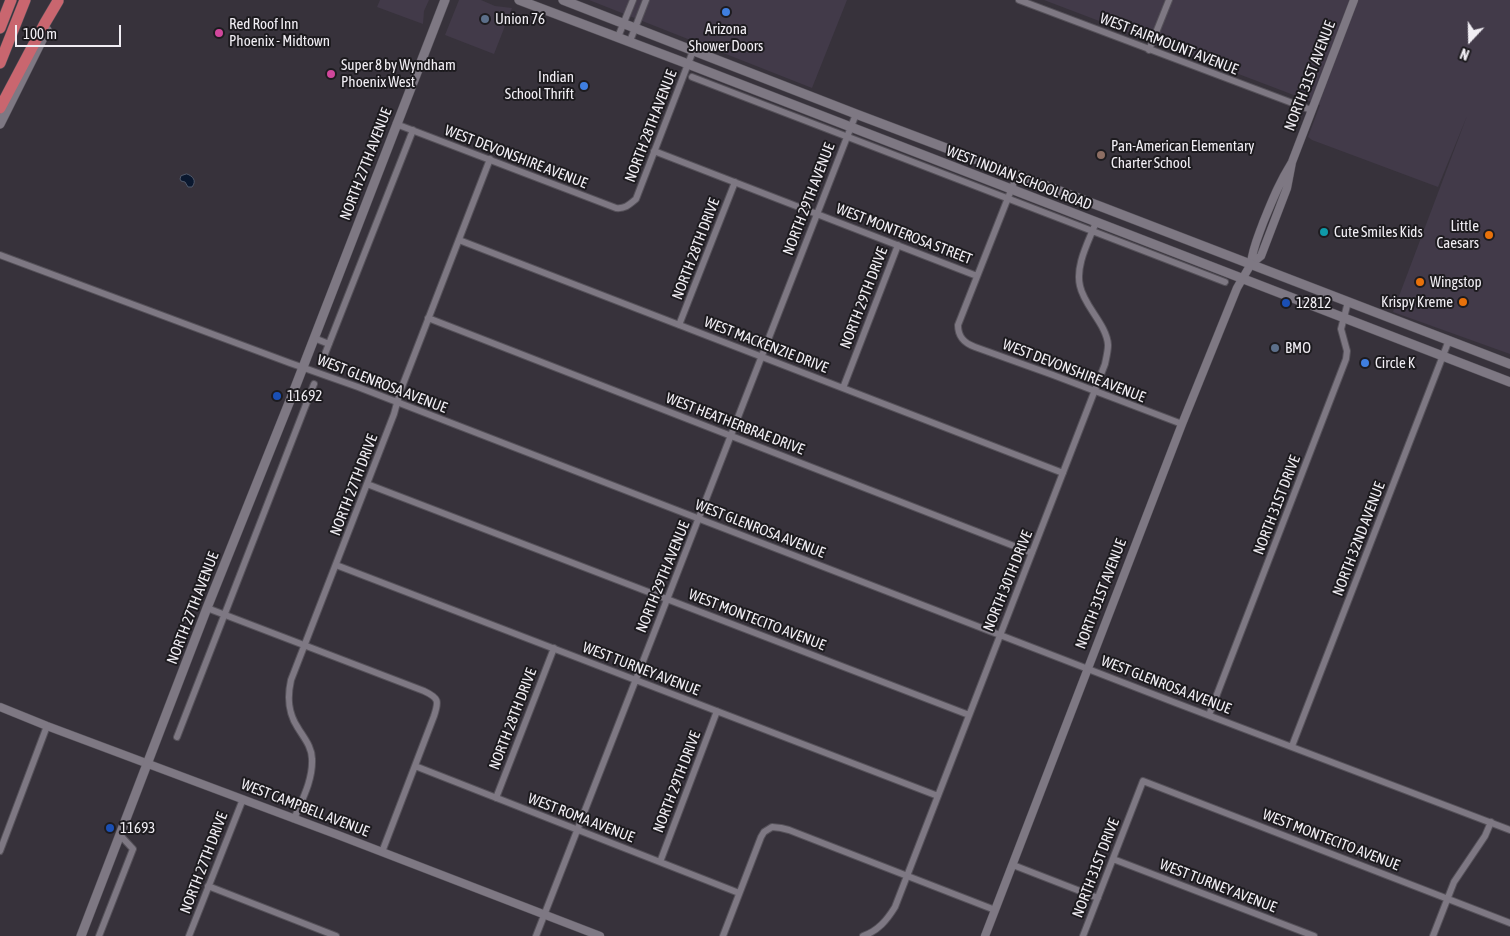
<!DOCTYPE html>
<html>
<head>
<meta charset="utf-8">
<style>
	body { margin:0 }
	#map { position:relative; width:1510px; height:936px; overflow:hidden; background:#37323b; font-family:"Asap Condensed",sans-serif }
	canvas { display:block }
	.north { position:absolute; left:1445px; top:15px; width:50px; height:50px; -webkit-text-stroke:4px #1d1b1f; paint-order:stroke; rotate:201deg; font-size:14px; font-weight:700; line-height:20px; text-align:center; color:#f1eef4 }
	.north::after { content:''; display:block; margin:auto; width:18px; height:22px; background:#f1eef4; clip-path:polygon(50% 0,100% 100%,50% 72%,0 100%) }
	.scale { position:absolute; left:15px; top:25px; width:106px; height:22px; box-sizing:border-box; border:2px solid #f1eef4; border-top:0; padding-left:6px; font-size:15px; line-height:18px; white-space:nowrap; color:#f1eef4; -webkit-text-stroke:4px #1d1b1f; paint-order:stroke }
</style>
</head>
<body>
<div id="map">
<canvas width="1510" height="936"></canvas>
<div class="north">N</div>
<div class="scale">100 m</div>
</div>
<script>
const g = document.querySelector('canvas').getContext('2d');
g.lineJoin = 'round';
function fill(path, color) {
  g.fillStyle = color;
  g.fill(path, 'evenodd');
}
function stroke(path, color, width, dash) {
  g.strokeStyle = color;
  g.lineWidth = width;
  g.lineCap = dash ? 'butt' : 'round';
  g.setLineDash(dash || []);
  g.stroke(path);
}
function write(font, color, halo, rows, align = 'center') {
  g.font = font + ' "Asap Condensed",sans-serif';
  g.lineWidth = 4;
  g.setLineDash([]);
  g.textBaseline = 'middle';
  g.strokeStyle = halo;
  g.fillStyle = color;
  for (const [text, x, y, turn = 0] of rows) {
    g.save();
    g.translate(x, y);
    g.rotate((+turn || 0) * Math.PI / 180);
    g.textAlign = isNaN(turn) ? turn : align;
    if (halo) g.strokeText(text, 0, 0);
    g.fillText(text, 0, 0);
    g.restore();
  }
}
fill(new Path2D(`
	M380 0H429L424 11 423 24 377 7Z
	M459 0H481L495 6 512 8 494 54 445 35Z
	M589 0H847L812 88Z
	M1044 0H1510V354L1393 312 1467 116 1438 187 1312 140 1308 137 1320 105Z`), '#423a49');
const water = new Path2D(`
	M187 174C193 176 197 181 192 187H188L185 182 181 181 180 179 181 176Z`);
fill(water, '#0a182f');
stroke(water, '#4f586a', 1);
const minor = new Path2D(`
	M1019 0 1311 110
	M618 37 633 0
	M630 41 646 0
	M1149 50 1169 0
	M692 77 1225 282
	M396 124 616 208C625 209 629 205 636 199L693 51
	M654 151 977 276
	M1017 175 958 325C958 337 964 343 975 347L1053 375 1182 424
	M459 240 1063 473
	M0 255 290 363 358 387 1176 703 1510 830
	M428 318 1032 553
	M679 325 735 182
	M314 338 329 344
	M323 359 413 130
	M843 388 898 245
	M293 393 308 399
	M367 484 969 715
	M336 565 938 796
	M207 608 424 691C439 698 439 701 434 716L382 852
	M1209 715 1346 359 1347 351 1341 329 1348 302
	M177 737 314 384
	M1292 746 1449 340
	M415 766 739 893
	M496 798 554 648
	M294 819C302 800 313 780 312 759 312 747 304 738 298 728 288 713 287 698 291 680L394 414 400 392 490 159
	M0 851 47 726
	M1113 859 1314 936
	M660 862 717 711
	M1013 865 1098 898
	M208 886 336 936
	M99 936 133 849 120 835
	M189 936 243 799
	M536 936 856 114
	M723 936 761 837 764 832 772 827 781 828 789 830 995 910
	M863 936C878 931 887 920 895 907L1105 364C1106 359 1108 351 1108 345 1107 325 1084 306 1080 286 1075 265 1089 241 1096 222
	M1083 936 1143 781 1510 923
	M1433 936 1454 882 1485 836 1491 822`);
const tertiary = new Path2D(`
	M1251 264C1252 250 1258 237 1263 223 1272 201 1279 183 1292 162L1354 0
	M0 707 47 726 338 835 600 936
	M985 936 1182 424 1237 288 1251 264 1261 256 1287 188 1292 162`);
const secondary = new Path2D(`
	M519 0 688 64 1510 382
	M563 0 856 114 1102 207 1510 364
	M0 124 47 30
	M81 936 207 608 293 393 445 0`);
const motorway = new Path2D(`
	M0 28 11 0
	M0 63 25 0
	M0 108 45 23 58 1`);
stroke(minor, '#555159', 8);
stroke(tertiary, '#555159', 9);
stroke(secondary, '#555159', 10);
stroke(motorway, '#555159', 12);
stroke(minor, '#7e7883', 6);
stroke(tertiary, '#7e7883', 8);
stroke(secondary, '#7e7883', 9);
stroke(motorway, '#c9666f', 11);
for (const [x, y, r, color] of [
	[726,12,5,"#3f7fe0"],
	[485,19,5,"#5c6f8a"],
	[219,33,5,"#d1479c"],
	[331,74,5,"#d1479c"],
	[584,86,5,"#3f7fe0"],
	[1101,155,5,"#8d6e63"],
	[1324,232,5,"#0f9aa8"],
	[1489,235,5,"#e8710a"],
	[1420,282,5,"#e8710a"],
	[1463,302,5,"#e8710a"],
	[1286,303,5,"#1a4fb4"],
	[1275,348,5,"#5c6f8a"],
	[1365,363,5,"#3f7fe0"],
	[277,396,5,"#1a4fb4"],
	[110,828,5,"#1a4fb4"]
]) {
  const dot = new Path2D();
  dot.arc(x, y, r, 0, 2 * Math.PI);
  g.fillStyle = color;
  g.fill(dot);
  stroke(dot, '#1d1b1f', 2);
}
write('15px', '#f1eef4', '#1d1b1f', [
	["Union 76",495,19],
	["Red Roof Inn",229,24],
	["Phoenix - Midtown",229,41],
	["Arizona",726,29,"center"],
	["Shower Doors",726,46,"center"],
	["Super 8 by Wyndham",341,65],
	["Phoenix West",341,82],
	["Indian",574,77,"right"],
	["School Thrift",574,94,"right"],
	["Pan-American Elementary",1111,146],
	["Charter School",1111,163],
	["Little",1479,226,"right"],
	["Caesars",1479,243,"right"],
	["Cute Smiles Kids",1334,232],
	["Wingstop",1430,282],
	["Krispy Kreme",1453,302,"right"],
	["12812",1296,303],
	["BMO",1285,348],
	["Circle K",1375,363],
	["11692",287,396],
	["11693",120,828]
], 'left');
write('15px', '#f1eef4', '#1d1b1f', [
	["WEST FAIRMOUNT AVENUE",1169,44,21],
	["NORTH 31ST AVENUE",1310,76,-69],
	["NORTH 28TH AVENUE",651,126,-69],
	["WEST DEVONSHIRE AVENUE",516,157,21],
	["NORTH 27TH AVENUE",366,164,-69],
	["WEST INDIAN SCHOOL ROAD",1019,178,21],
	["NORTH 29TH AVENUE",809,199,-69],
	["WEST MONTEROSA STREET",904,234,21],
	["NORTH 28TH DRIVE",696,249,-69],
	["NORTH 29TH DRIVE",864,298,-69],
	["WEST MACKENZIE DRIVE",766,345,21],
	["WEST DEVONSHIRE AVENUE",1074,371,21],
	["WEST GLENROSA AVENUE",382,384,21],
	["WEST HEATHERBRAE DRIVE",735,424,21],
	["NORTH 27TH DRIVE",354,485,-69],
	["NORTH 31ST DRIVE",1277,505,-69],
	["WEST GLENROSA AVENUE",760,529,21],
	["NORTH 32ND AVENUE",1359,539,-69],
	["NORTH 29TH AVENUE",663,577,-68],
	["NORTH 30TH DRIVE",1008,581,-68],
	["NORTH 31ST AVENUE",1101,594,-69],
	["NORTH 27TH AVENUE",193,608,-69],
	["WEST MONTECITO AVENUE",757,620,21],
	["WEST TURNEY AVENUE",641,669,21],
	["WEST GLENROSA AVENUE",1166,685,21],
	["NORTH 28TH DRIVE",513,719,-69],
	["NORTH 29TH DRIVE",677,782,-69],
	["WEST CAMPBELL AVENUE",305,808,21],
	["WEST ROMA AVENUE",581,818,21],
	["WEST MONTECITO AVENUE",1331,840,21],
	["NORTH 27TH DRIVE",204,863,-69],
	["NORTH 31ST DRIVE",1096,868,-69],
	["WEST TURNEY AVENUE",1218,886,21]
]);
</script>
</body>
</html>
